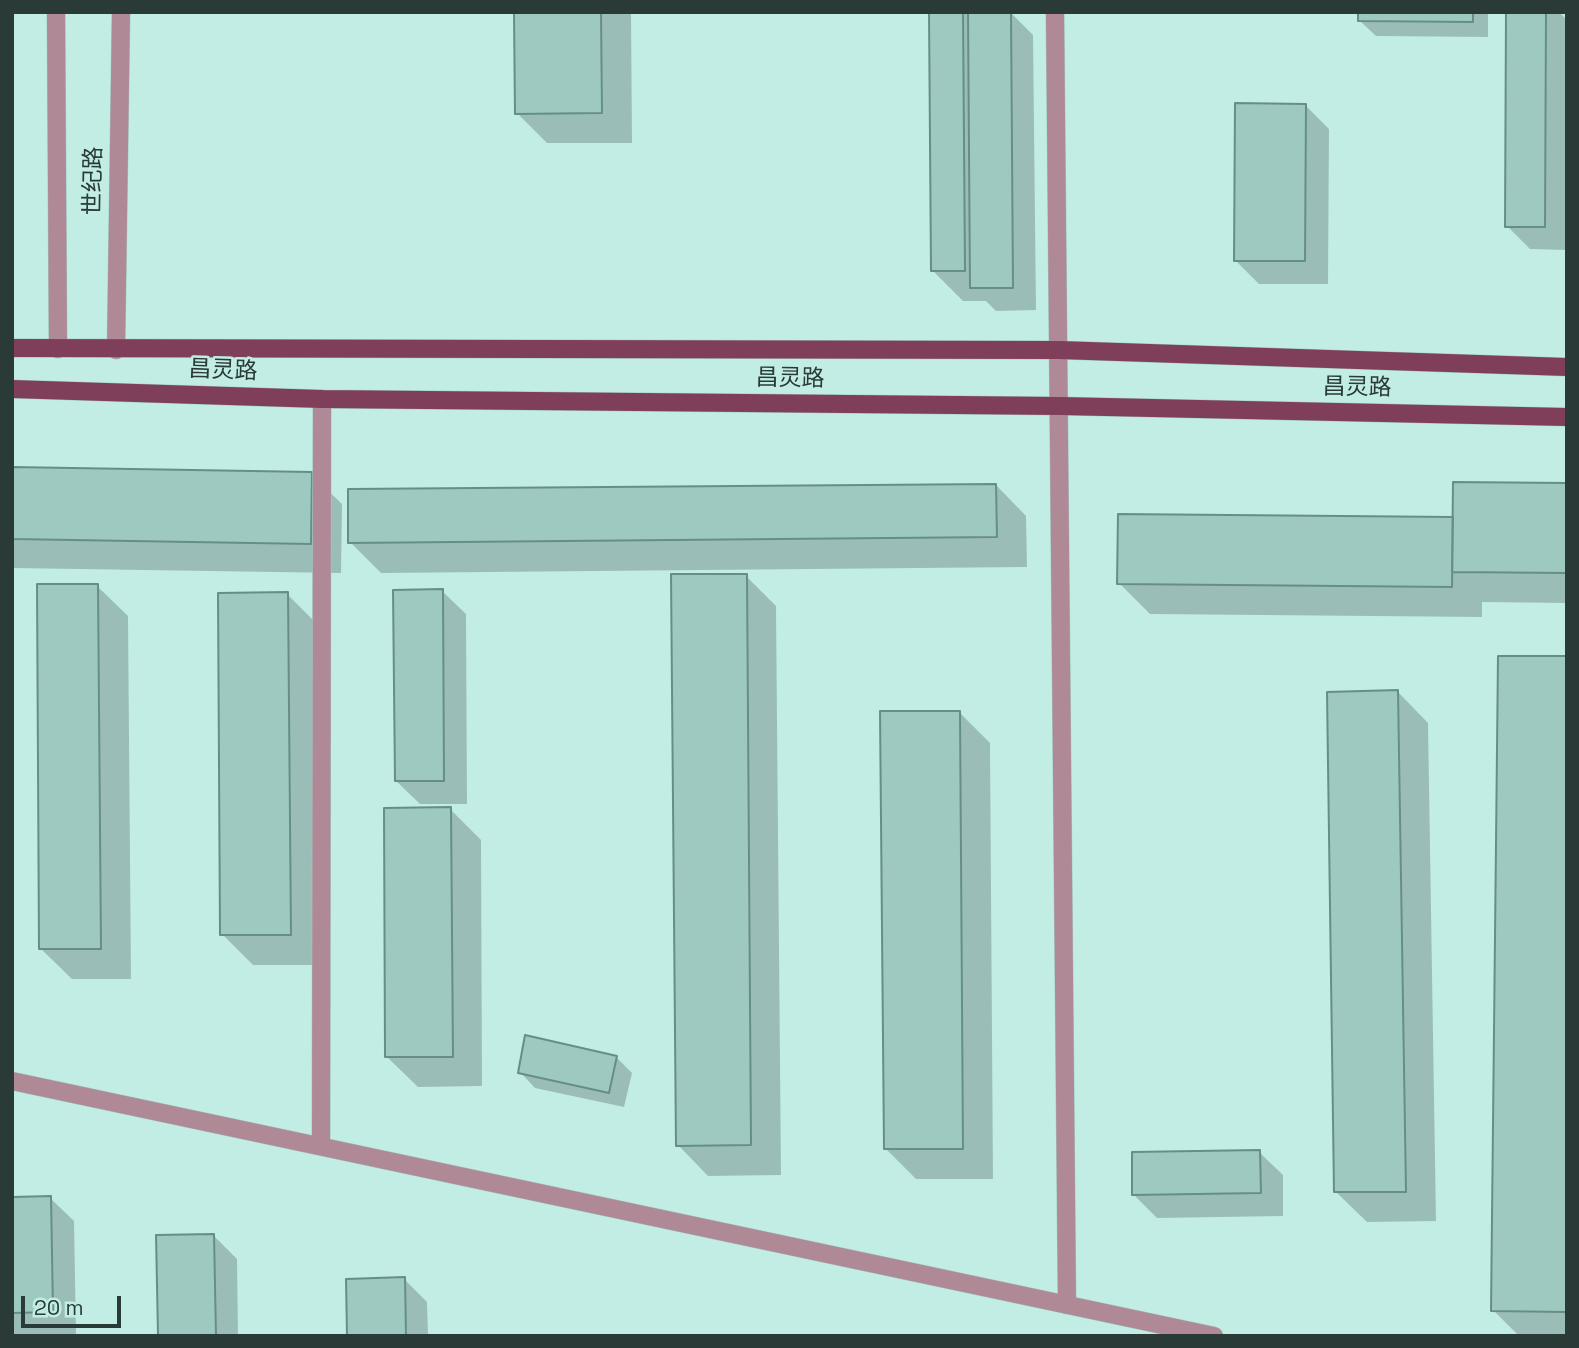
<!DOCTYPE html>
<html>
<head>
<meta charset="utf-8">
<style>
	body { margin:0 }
	#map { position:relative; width:1579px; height:1348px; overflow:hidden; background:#c2ede5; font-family:"Space Grotesk",sans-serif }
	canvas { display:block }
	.frame { position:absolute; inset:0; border:14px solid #293a37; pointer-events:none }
	.scale { position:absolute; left:21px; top:1296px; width:100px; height:32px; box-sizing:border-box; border:4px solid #293a37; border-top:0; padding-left:9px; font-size:21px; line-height:24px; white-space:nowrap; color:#293a37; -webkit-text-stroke:5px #c2ede5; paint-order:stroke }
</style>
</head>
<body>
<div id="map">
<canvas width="1579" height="1348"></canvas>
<div class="frame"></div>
<div class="scale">20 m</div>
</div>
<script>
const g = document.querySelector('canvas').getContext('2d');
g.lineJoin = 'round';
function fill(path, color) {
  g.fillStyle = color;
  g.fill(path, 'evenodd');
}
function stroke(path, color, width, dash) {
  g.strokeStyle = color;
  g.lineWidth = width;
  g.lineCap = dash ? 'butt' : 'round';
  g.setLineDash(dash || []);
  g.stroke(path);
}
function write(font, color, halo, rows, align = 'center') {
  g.font = font + ' "Space Grotesk","Noto Sans SC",sans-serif';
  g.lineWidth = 5;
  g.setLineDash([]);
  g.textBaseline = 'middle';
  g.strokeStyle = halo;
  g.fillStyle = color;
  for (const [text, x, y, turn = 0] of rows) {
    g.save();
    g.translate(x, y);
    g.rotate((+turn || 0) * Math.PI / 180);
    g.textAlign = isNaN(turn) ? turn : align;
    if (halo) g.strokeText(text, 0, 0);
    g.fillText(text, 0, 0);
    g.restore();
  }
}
fill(new Path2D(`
	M516 12H631L632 143H547L517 113Z
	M930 12H1010L1033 35 1036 310 996 311 986 301H963L933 271Z
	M1360 12H1488V37L1376 36 1360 21Z
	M1508 12H1559L1567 20V250L1530 249 1507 226Z
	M1306 106 1329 129 1328 284H1259L1235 260Z
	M12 469 311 474 342 504 341 573 12 568Z
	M996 485 1026 516 1027 567 381 573 350 542Z
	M1567 485V603L1482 602V617L1150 614 1119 583 1454 519Z
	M746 576 776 606 781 1175 708 1176 678 1145Z
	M97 586 128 616 131 979H72L41 949Z
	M442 591 466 614 467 804H420L396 781Z
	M287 594 318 625 321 965H253L222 934Z
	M1567 658V1336H1519L1493 1310Z
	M1398 692 1428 723 1436 1221 1367 1222 1336 1192Z
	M959 712 990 743 993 1179H916L886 1149Z
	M450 809 481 840 482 1086 418 1087 387 1057Z
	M616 1057 632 1073 624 1107 535 1088 520 1072Z
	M1259 1152 1283 1175V1216L1157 1218 1134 1195Z
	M12 1198H50L74 1221 76 1335 12 1336Z
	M214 1236 237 1259 238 1336H160Z
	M404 1279 427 1302 428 1336H349Z`), '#0003');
const building = new Path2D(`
	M514 12H601L602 113 515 114Z
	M929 12H963L965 271H931Z
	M968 12H1011L1013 288H970Z
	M1358 12H1473V22L1358 21Z
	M1506 12H1546L1545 227H1505Z
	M1235 103 1306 104 1305 261H1234Z
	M12 467 312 472 311 544 12 539Z
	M1453 482 1567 483V573L1452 572Z
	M996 484 997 537 348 543V489Z
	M1118 514 1453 517 1452 587 1117 584Z
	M671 574H747L751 1145 676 1146Z
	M37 584H98L101 949H39Z
	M443 589 444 781H395L393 590Z
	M288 592 291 935H220L218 593Z
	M1498 656H1567L1566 1312 1491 1311Z
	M1398 690 1406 1192H1334L1327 692Z
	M880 711H960L963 1149H884Z
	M451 807 453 1057H385L384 808Z
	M525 1035 617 1056 609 1093 518 1073Z
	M1260 1150 1261 1193 1132 1195V1152Z
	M51 1196 53 1312 12 1313V1197Z
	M214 1234 216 1336H158L156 1235Z
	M405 1277 406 1336H347L346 1279Z`);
fill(building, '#9ec9c1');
stroke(building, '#658e87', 2);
const minor = new Path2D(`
	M56 12 58 349
	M1055 12 1067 1305
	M116 350 121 12
	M12 1081 1214 1336
	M321 1146 322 399`);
const major = new Path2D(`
	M12 348 1059 350 1567 367
	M12 389 322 399 1060 406 1567 417`);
stroke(minor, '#a3c9c2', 19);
stroke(major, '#a3c9c2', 19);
stroke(minor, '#b08997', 18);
stroke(major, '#7f3e5a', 18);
write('23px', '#293a37', '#c2ede5', [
	["世纪路",94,181,-89],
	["昌灵路",223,371,2],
	["昌灵路",790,379,1],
	["昌灵路",1357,388,1]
]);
</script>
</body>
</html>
